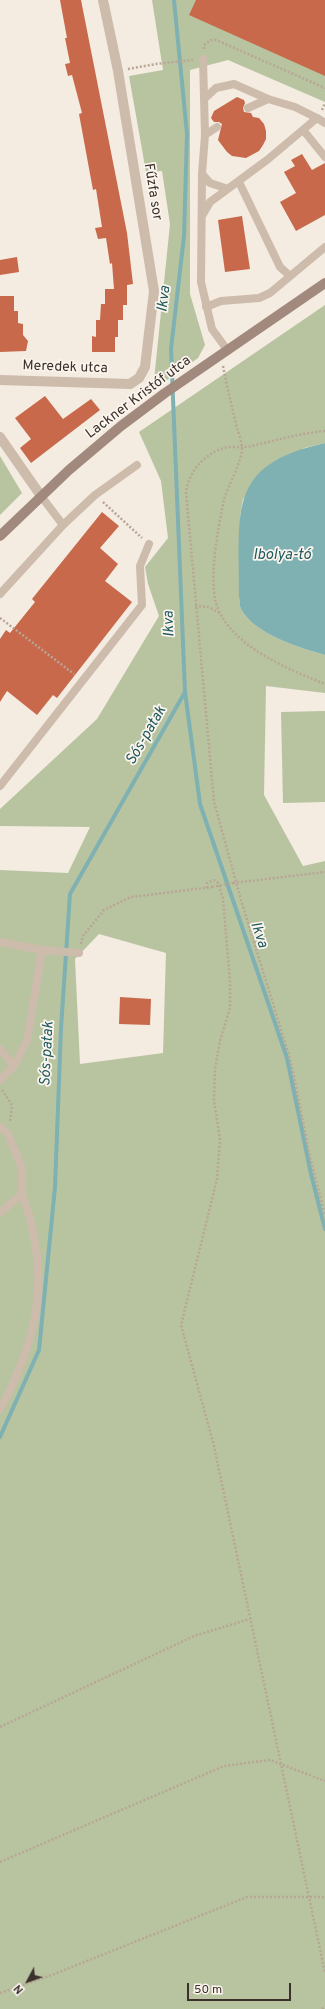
<!DOCTYPE html>
<html>
<head>
<meta charset="utf-8">
<style>
	body { margin:0 }
	#map { position:relative; width:325px; height:2009px; overflow:hidden; background:#f4ebe1; font-family:Overpass,sans-serif }
	canvas { display:block }
	.north { position:absolute; left:8px; top:1961px; width:40px; height:40px; -webkit-text-stroke:3px #fbf5ee; paint-order:stroke; rotate:229deg; font-size:11px; font-weight:700; line-height:16px; text-align:center; color:#3b302b }
	.north::after { content:''; display:block; margin:auto; width:14px; height:18px; background:#3b302b; clip-path:polygon(50% 0,100% 100%,50% 72%,0 100%) }
	.scale { position:absolute; left:187px; top:1983px; width:104px; height:18px; box-sizing:border-box; border:2px solid #3b302b; border-top:0; padding-left:5px; font-size:12px; line-height:14px; white-space:nowrap; color:#3b302b; -webkit-text-stroke:3px #fbf5ee; paint-order:stroke }
</style>
</head>
<body>
<div id="map">
<canvas width="325" height="2009"></canvas>
<div class="north">N</div>
<div class="scale">50 m</div>
</div>
<script>
const g = document.querySelector('canvas').getContext('2d');
g.lineJoin = 'round';
function fill(path, color) {
  g.fillStyle = color;
  g.fill(path, 'evenodd');
}
function stroke(path, color, width, dash) {
  g.strokeStyle = color;
  g.lineWidth = width;
  g.lineCap = dash ? 'butt' : 'round';
  g.setLineDash(dash || []);
  g.stroke(path);
}
function write(font, color, halo, rows, align = 'center') {
  g.font = font + ' Overpass,sans-serif';
  g.lineWidth = 3.5;
  g.setLineDash([]);
  g.textBaseline = 'middle';
  g.strokeStyle = halo;
  g.fillStyle = color;
  for (const [text, x, y, turn = 0] of rows) {
    g.save();
    g.translate(x, y);
    g.rotate((+turn || 0) * Math.PI / 180);
    g.textAlign = isNaN(turn) ? turn : align;
    if (halo) g.strokeText(text, 0, 0);
    g.fillText(text, 0, 0);
    g.restore();
  }
}
fill(new Path2D(`
	M152 0H325V102L228 60 190 70V294L205 345 198 358 153 390 170 224 162 171 146 172 129 76 163 70Z
	M325 305V443L304 448 243 499 240 516 239 597C240 601 239 605 241 609 254 634 300 648 325 655V693L266 686 264 795 303 866 325 861V2009H0V870L68 873 90 827 0 826V809L97 719 159 616 148 584 145 567 168 538 161 481 139 432ZM99 934 166 953 163 1053 80 1064 75 959Z
	M0 456 22 493 0 515Z
	M325 711V802L283 803 281 712Z`), '#b8c4a0');
fill(new Path2D(`
	M325 443V655C300 648 254 634 241 609 239 605 240 601 239 597 240 512 225 465 325 443Z`), '#7fb0b2');
stroke(new Path2D(`
	M174 0 187 134 184 236 171 349 185 692 200 804 287 1058 311 1174 325 1229
	M0 1437 39 1350 55 1187 61 1028 70 894 185 692`), '#7fb0b2', 4);
fill(new Path2D(`
	M60 0H81L127 233 133 284 127 285V305H123V320H118V337H115V352H92V336L96 337V320H100L101 304H105V289H114L112 263 110 264 106 238 98 239 95 228 102 227 96 189 93 190 79 114 82 113 72 75 68 76 65 64 70 63 65 38H67Z
	M196 0H325V76L189 15Z
	M237 97 244 100 245 103 243 108 244 112 251 113 253 117 259 118 264 124 266 131V139L263 145 259 151 246 158 232 156 227 152 218 140 222 124 219 122H214L211 118 214 111Z
	M302 154 312 170 325 163V215L296 231 280 202 296 193 284 172 295 166 291 160Z
	M242 216 250 269 225 272 218 220Z
	M17 257 19 272 0 275V260Z
	M0 296H14V311H18V323L23 324V335L28 341 26 351 0 352Z
	M45 396 63 419 91 399 100 410 31 463 20 448 31 439 15 418Z
	M102 512 119 526 100 548 118 564 105 581 132 602 57 698 53 695 37 715 7 691 0 702V639L6 630 10 633 35 602 32 599Z
	M120 997 151 999 150 1025 119 1024Z`), '#c8694b');
stroke(new Path2D(`
	M204 49V45L211 40H216L325 88
	M128 69 156 64 193 60
	M322 110 325 103
	M223 366C227 387 232 407 237 428 239 434 242 443 242 449 241 464 228 485 224 500 218 527 209 577 216 603 229 646 288 669 325 684
	M325 431C301 433 278 440 255 445 246 448 240 447 231 447 209 448 188 471 186 492L214 802 241 900 291 1062 310 1157 325 1215
	M103 502 142 538
	M195 606 208 607 220 613
	M0 618 74 674
	M233 883 325 872
	M207 888V883L214 880 218 883 223 899 230 981V1008L220 1041 215 1069 214 1101 220 1139 217 1179 181 1325 214 1446 325 1973
	M81 944 83 936 104 910 131 897 212 887
	M2 1090 12 1105 10 1122
	M0 1727 194 1636 250 1619
	M0 1862 224 1766 270 1760 325 1781
	M0 1993 52 1975 247 1897H325
	M322 2009 325 2006`), '#b9a596', 2.5, [2, 2]);
stroke(new Path2D(`
	M203 59 205 135 202 174 201 282 212 329 228 351
	M204 99 216 88 234 84 268 99 295 107 317 118
	M248 108 268 99
	M304 131 325 157
	M205 135 217 127
	M202 174 210 183 228 189
	M239 182 280 267 290 276
	M202 216 210 202 267 160 317 118 325 123
	M206 307 221 301 259 298 270 293 325 247
	M41 496 63 525
	M0 594 63 525 95 495 137 465
	M0 786 142 605 140 566 149 544
	M0 942 42 950
	M0 1049 14 1066 0 1080
	M14 1066 27 1041 42 950 79 953
	M0 1127 8 1134 22 1168V1194L0 1213
	M0 1409C40 1336 51 1273 22 1194`), '#cdbbac', 8);
stroke(new Path2D(`
	M0 380 130 384 139 378 145 367 154 291 118 71 103 0
	M0 437 41 496`), '#cdbbac', 10);
stroke(new Path2D(`
	M0 536 69 470 121 426 165 393 325 283`), '#a18a7d', 10);
stroke(new Path2D(`
	M212 887 233 883`), '#b9a596', 2.5, [2, 2]);
write('14px', '#3b302b', '#fbf5ee', [
	["Fűzfa sor",152,192,81],
	["Meredek utca",65,368,2],
	["Lackner Kristóf utca",139,398,-37]
]);
write('italic 15px', '#1f5a5e', '#fbf5ee', [
	["Ikva",165,299,-83],
	["Ibolya-tó",282,556],
	["Ikva",170,624,-92],
	["Sós-patak",147,736,-60],
	["Ikva",258,935,71],
	["Sós-patak",48,1054,-87]
]);
</script>
</body>
</html>
